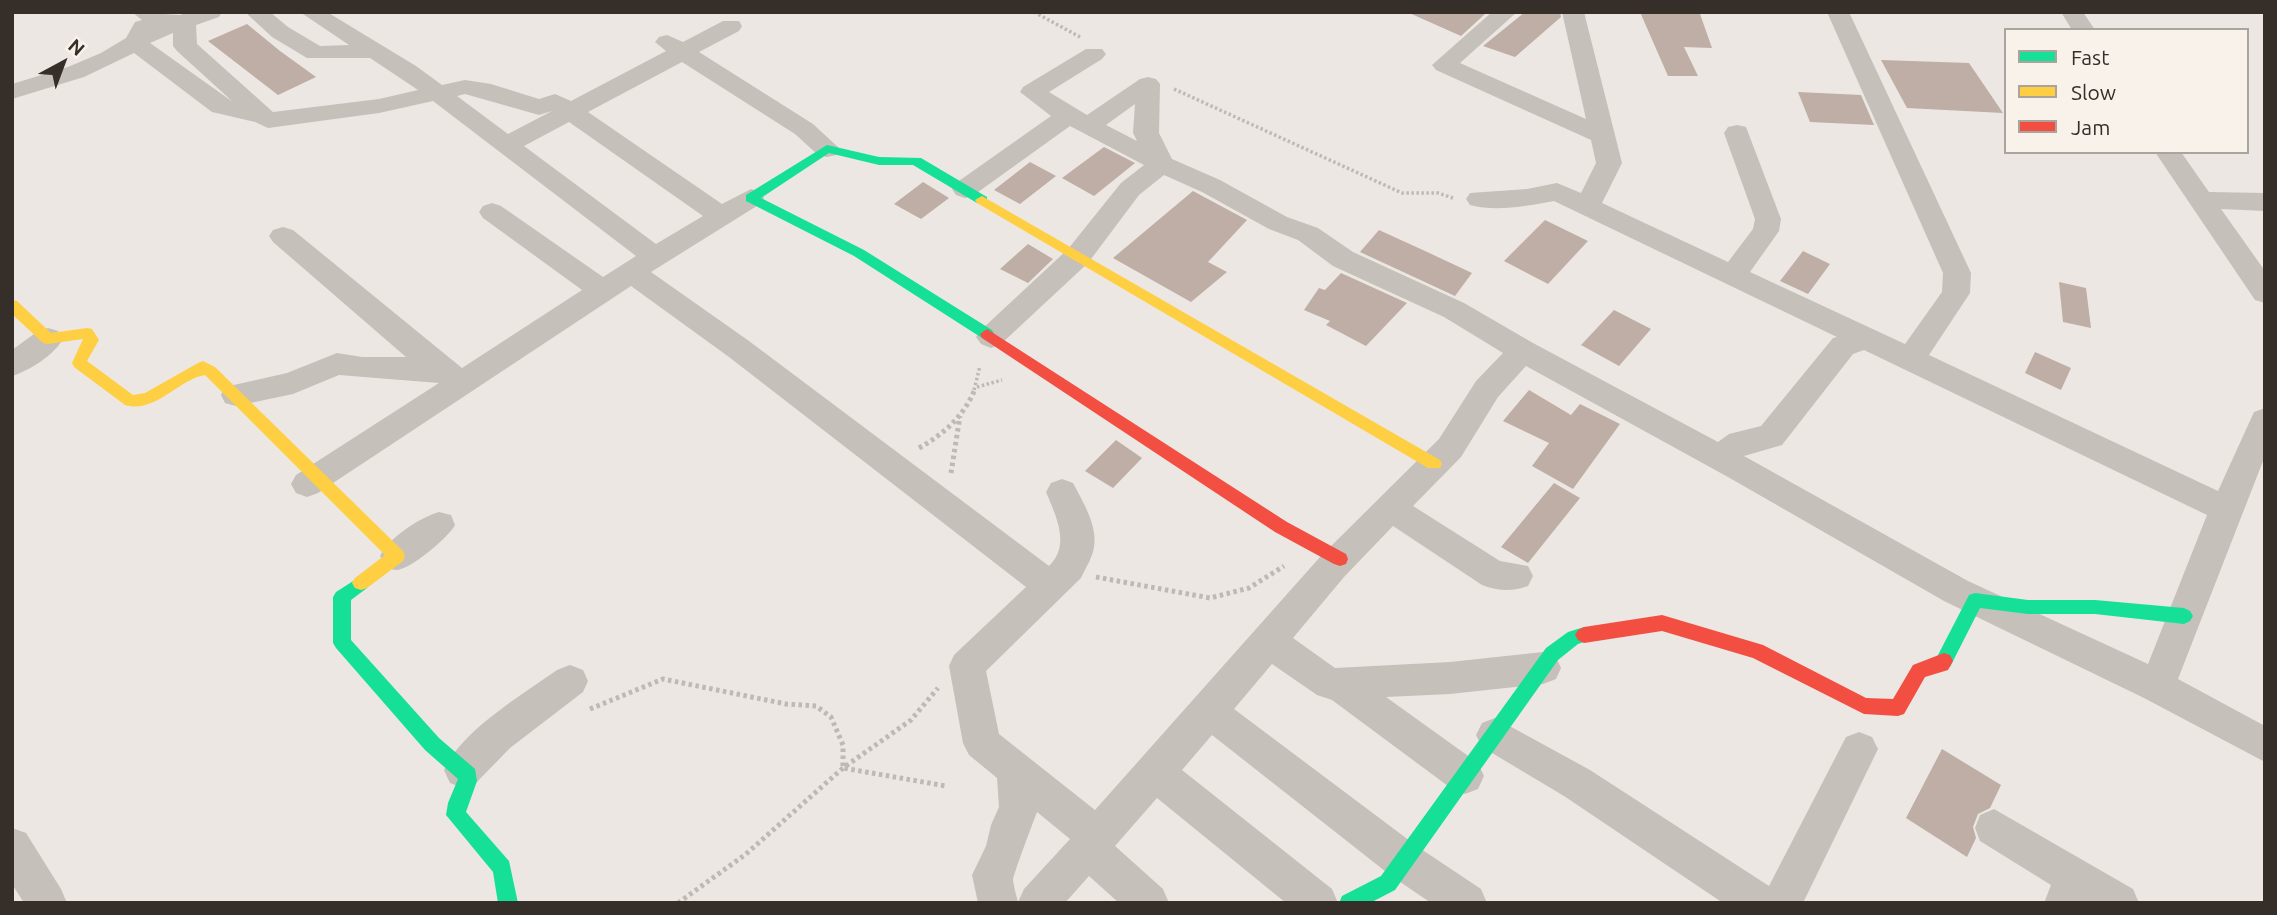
<!DOCTYPE html>
<html>
<head>
<meta charset="utf-8">
<style>
	body { margin:0 }
	#map { position:relative; width:2277px; height:915px; overflow:hidden; background:#ece7e2; font-family:Ubuntu,sans-serif }
	canvas { display:block }
	.frame { position:absolute; inset:0; border:14px solid #352e29; pointer-events:none }
	.legend { position:absolute; left:2004px; top:28px; width:245px; height:126px; box-sizing:border-box; background:#f8f2ea; border:2px solid #aaa49d; margin:0; padding:9px 12px; list-style:none; font-size:21px; color:#352e29 }
	.legend li { display:flex; align-items:center; gap:14px; height:35px }
	.legend b { width:35px; border:2px solid #aaa49d }
	.north { position:absolute; left:28px; top:28px; width:70px; height:70px; -webkit-text-stroke:5px #f8f2ea; paint-order:stroke; rotate:41deg; font-size:19px; font-weight:700; line-height:28px; text-align:center; color:#352e29 }
	.north::after { content:''; display:block; margin:auto; width:24px; height:32px; background:#352e29; clip-path:polygon(50% 0,100% 100%,50% 72%,0 100%) }
</style>
</head>
<body>
<div id="map">
<canvas width="2277" height="915"></canvas>
<div class="frame"></div>
<ul class="legend">
<li><b style="height:9px;background:#16e098"></b>Fast</li>
<li><b style="height:9px;background:#ffcf43"></b>Slow</li>
<li><b style="height:9px;background:#f24e42"></b>Jam</li>
</ul>
<div class="north">N</div>
</div>
<script>
const g = document.querySelector('canvas').getContext('2d');
g.lineJoin = 'round';
function fill(path, color) {
  g.fillStyle = color;
  g.fill(path, 'evenodd');
}
function stroke(path, color, width, dash) {
  g.strokeStyle = color;
  g.lineWidth = width;
  g.lineCap = dash ? 'butt' : 'round';
  g.setLineDash(dash || []);
  g.stroke(path);
}
fill(new Path2D(`
	M1407 12H1479L1485 14 1461 36Z
	M1525 12H1560L1561 17 1515 57 1483 46Z
	M1640 12 1700 14 1712 48 1684 47 1698 76H1668Z
	M247 24 280 51 316 77 278 95 208 41Z
	M1881 60 1969 63 2003 113 1907 108Z
	M1798 92 1861 95 1874 125 1810 122Z
	M1104 147 1135 163 1094 196 1062 178Z
	M1030 162 1056 176 1020 204 994 190Z
	M923 182 949 198 921 219 894 204Z
	M1193 191 1247 220 1208 262 1227 272 1191 302 1113 258Z
	M1545 220 1588 241 1548 284 1504 261Z
	M1379 230 1425 251 1472 273 1455 296 1360 252Z
	M1028 244 1053 259 1028 283 1000 269Z
	M1803 251 1830 264 1808 294 1780 281Z
	M1341 273 1407 303 1366 346 1326 325 1330 321 1304 310 1319 288 1325 290Z
	M2059 282 2086 288 2091 328 2063 322Z
	M1614 310 1651 329 1619 366 1581 345Z
	M2035 352 2071 368 2061 390 2025 373Z
	M1529 390 1571 415 1580 404 1620 424 1573 489 1532 466 1549 443 1503 421Z
	M1116 440 1142 458 1113 488 1085 471Z
	M1554 483 1580 498 1528 563 1501 547Z
	M1942 749 2001 785 1990 808 1978 814 1973 827 1976 838 1967 857 1906 818Z`), '#beaea5');
stroke(new Path2D(`
	M1034 12 1080 37
	M1174 89 1402 193H1438L1453 198
	M977 387 1002 380
	M974 390 980 366`), '#beb9b3', 3.5, [2.5, 2.5]);
stroke(new Path2D(`
	M919 448C944 434 964 416 975 389
	M951 473 960 416
	M1096 577 1210 598 1249 588 1284 566
	M590 709 663 679 786 704 816 706 831 717 843 745V768L946 786
	M678 903 746 854 843 768 911 720 938 688`), '#beb9b3', 5, [3.5, 3.5]);
fill(new Path2D(`
	M132 12 180 15 189 12H222L219 17 196 25 197 44 273 112 379 99 418 90 370 58H307L272 37 245 12H270L288 27 320 46 349 45 300 12H327L416 66 442 85 465 80 491 84 539 99 555 94 571 101 666 51 655 42 659 37 667 35 683 42 723 21H739L742 26 739 31 699 52 813 124 840 149 836 155 827 157 818 155 795 134 682 62 588 112 722 204 751 189 760 192 764 198 760 204 651 272 749 341 1049 566C1071 545 1056 516 1046 492L1051 483 1062 479 1073 483C1082 500 1098 526 1094 547 1093 557 1085 569 1081 578L986 671 999 734 1095 810 1320 557 1439 439 1476 381 1503 353 1444 317 1333 266 1298 240 1269 229 1202 192 1164 175 1139 195 1088 263 1001 344 991 348 981 344 976 337 981 330 1068 249 1121 183 1144 165 1070 126 974 195 965 198 956 195 952 189 956 183 1051 116 1020 92 1023 87 1086 49H1102L1106 54 1102 59 1049 92 1087 115 1140 79 1148 77 1156 79 1160 84 1159 133 1172 159 1220 180 1287 217 1318 228 1353 252 1464 303 1533 343 1718 442 1729 434 1761 426 1833 338 1837 337 1554 201C1528 206 1496 212 1470 205L1466 199 1470 193 1527 189 1557 183 1581 193 1596 163 1591 140 1436 70 1432 65 1492 12H1517L1460 63 1586 119 1562 12H1584L1622 163 1602 203 1728 262 1753 229 1755 219 1724 133 1728 127 1737 125 1746 127 1781 219 1779 231 1750 272 1905 344 1942 292 1943 273 1827 12H1849L1971 273 1970 293 1929 355 2218 491 2254 412 2265 408V456L2178 679 2265 726V762L2144 698 1944 601 1728 477 1526 366 1498 397 1461 457 1413 506 1500 561 1528 566 1533 576 1528 586C1512 592 1498 591 1482 585L1393 526 1344 577 1293 638 1335 668 1450 662 1543 652 1556 657 1561 668 1556 679 1543 684 1450 694 1386 697 1478 763 1484 776 1478 789 1465 794 1452 789 1332 700 1317 695 1272 664 1234 709 1418 847 1481 889 1487 903H1431L1390 875 1212 735 1182 770 1332 889 1338 903H1286L1157 798 1115 846 1163 889 1169 903H1119L1089 876 1065 903H978L972 875 986 846 991 825 999 807 997 778 969 755 963 743 949 666 954 655 1026 587 729 357 631 286 318 493 307 497 296 493 291 484 296 475 439 383 339 375 293 394 236 406 225 403 221 395 225 387 287 373 337 353 362 357H406L273 242 269 236 273 230 283 227 293 230 462 368 582 290 483 218 479 212 483 206 492 203 501 206 603 277 636 256 433 101 379 113 268 128 255 122 212 112 134 53 84 77 12 99V84L68 67 101 53 126 38 135 22 142 20ZM173 33V46L177 51 233 102 150 43ZM465 94 539 115 552 111 508 134 457 96ZM1135 104 1133 133 1137 141 1106 125ZM569 122 703 216 656 244 524 146ZM1864 350 2207 515 2148 664 1968 581 1744 456 1782 445 1853 354ZM1037 812 1070 839 1024 889 1018 902C1016 895 1014 887 1013 880 1013 875 1034 820 1037 812Z
	M2061 12H2083L2095 30H2072Z
	M2155 152H2181L2209 192 2265 193V211L2221 209 2265 271V303L2255 300Z
	M48 328 58 331 63 339C54 355 29 371 12 376V350L38 331Z
	M439 512 451 515 455 525C449 537 410 570 396 570 392 570 389 567 385 566L380 556C390 537 419 518 439 512Z
	M570 665 583 670 588 681 583 692 510 748 476 783 463 788 450 783 444 770C462 730 522 695 557 670Z
	M1495 718 1590 770 1769 886 1846 737 1859 732 1872 737 1878 749 1803 903H1723L1564 796 1482 747 1476 735 1482 723Z
	M1994 809 2133 889 2139 903H2044L2051 885 1980 841 1975 828 1980 815Z
	M12 828 26 833 61 889 67 903H24L12 884Z`), '#c5c0ba');
fill(new Path2D(`
	M827 145 879 157 921 158 987 197V203H977L913 165H879L829 153 761 198 864 250 992 330 994 334 992 338H982L854 256 746 201V195Z
	M361 576 367 578 370 583 367 588 351 600V640L439 738 475 769 477 781 466 812 509 861 518 903H498L493 872 446 815 448 803 458 779 425 750 336 648 333 643V597L336 592Z
	M1975 593 2028 600H2095L2184 608 2190 611 2193 616 2190 621 2184 624 2095 614H2028L1980 608 1950 667 1944 669 1938 667 1935 661 1938 655 1969 595Z
	M1584 627 1590 630 1593 635 1590 640 1578 644 1558 660 1395 890 1370 903H1339L1342 896 1381 876 1546 648 1568 632Z`), '#16e098');
fill(new Path2D(`
	M982 196 1440 460 1442 464 1440 468H1428L977 203 975 200Z
	M12 300 17 301 51 333 87 328 92 329 99 340 87 361 133 395 145 393 198 363 203 361 215 367 403 551 405 556 403 561 367 588 361 590 355 588 352 583 355 578 385 555 205 375C179 379 155 414 125 405L74 367 72 363 83 339 48 344 43 343 12 314Z`), '#ffcf43');
fill(new Path2D(`
	M987 329 1287 522 1346 554 1348 559 1346 564 1340 566 1334 564 1275 532 982 338 980 334Z
	M1662 615 1763 645 1866 698 1893 699 1913 665 1944 653 1950 655 1953 661 1948 670 1925 677 1904 714 1898 716 1864 714 1753 658 1662 631 1584 643 1578 640 1575 635 1578 630 1584 627Z`), '#f24e42');
</script>
</body>
</html>
